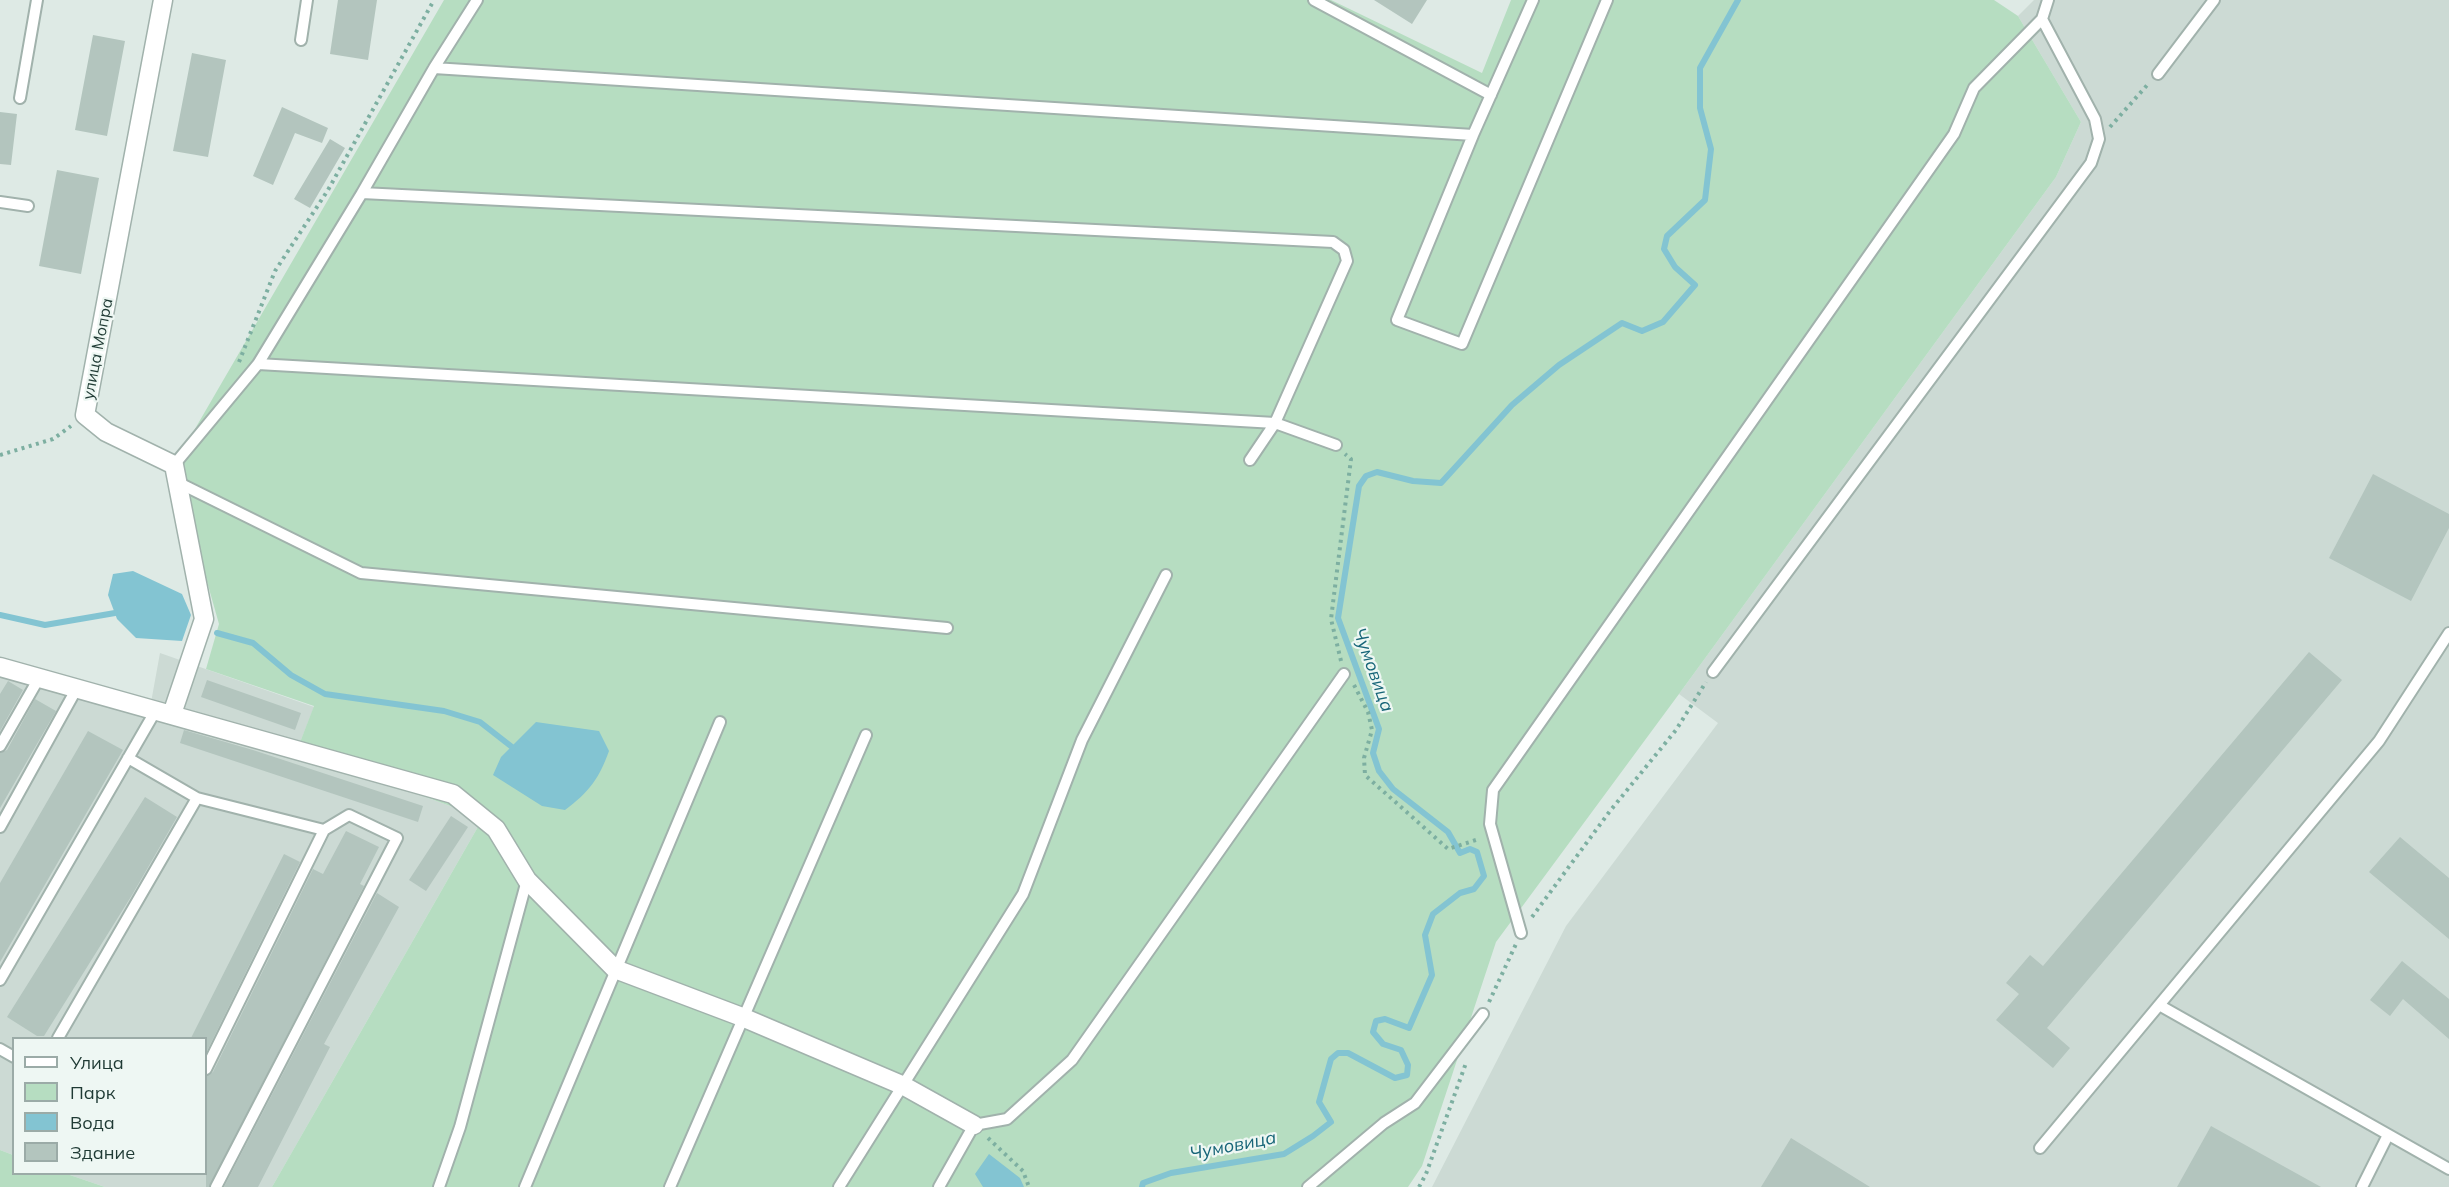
<!DOCTYPE html>
<html>
<head>
<meta charset="utf-8">
<style>
	body { margin:0 }
	#map { position:relative; width:2449px; height:1187px; overflow:hidden; background:#deeae5; font-family:Mulish,sans-serif }
	canvas { display:block }
	.legend { position:absolute; left:12px; top:1037px; width:195px; height:138px; box-sizing:border-box; background:#eef7f3; border:2px solid #9baba7; margin:0; padding:8px 10px; list-style:none; font-size:18px; color:#1f3a34 }
	.legend li { display:flex; align-items:center; gap:12px; height:30px }
	.legend b { width:30px; border:2px solid #9baba7 }
</style>
</head>
<body>
<div id="map">
<canvas width="2449" height="1187"></canvas>
<ul class="legend">
<li><b style="height:8px;background:#fff"></b>Улица</li>
<li><b style="height:16px;background:#b6ddc1"></b>Парк</li>
<li><b style="height:16px;background:#83c4d2"></b>Вода</li>
<li><b style="height:16px;background:#b3c5be"></b>Здание</li>
</ul>
</div>
<script>
const g = document.querySelector('canvas').getContext('2d');
g.lineJoin = 'round';
function fill(path, color) {
  g.fillStyle = color;
  g.fill(path, 'evenodd');
}
function stroke(path, color, width, dash) {
  g.strokeStyle = color;
  g.lineWidth = width;
  g.lineCap = dash ? 'butt' : 'round';
  g.setLineDash(dash || []);
  g.stroke(path);
}
function write(font, color, halo, rows, align = 'center') {
  g.font = font + ' Mulish,sans-serif';
  g.lineWidth = 4.5;
  g.setLineDash([]);
  g.textBaseline = 'middle';
  g.strokeStyle = halo;
  g.fillStyle = color;
  for (const [text, x, y, turn = 0] of rows) {
    g.save();
    g.translate(x, y);
    g.rotate((+turn || 0) * Math.PI / 180);
    g.textAlign = isNaN(turn) ? turn : align;
    if (halo) g.strokeText(text, 0, 0);
    g.fillText(text, 0, 0);
    g.restore();
  }
}
fill(new Path2D(`
	M2034 0H2449V1187H1432L1566 926 1718 723 1679 694 2056 177 2081 122 2018 16Z
	M160 653 314 707 297 750 483 818 272 1187H105L67 1174H206V1038H14L13 1155 0 1150V674L148 719Z`), '#ccdad4');
fill(new Path2D(`
	M444 0H1331L1482 73 1511 0H1994L2018 16 2081 122 2056 177 1679 694 1496 942 1422 1166 1408 1187H272L483 818 297 750 314 706 206 669 219 624 174 465Z
	M0 1150 13 1155 14 1174H67L105 1187H0Z`), '#b6ddc1');
fill(new Path2D(`
	M133 571 182 594 191 615 182 641 136 638 117 619 108 595 113 574Z
	M536 722 599 731 609 751C599 779 589 792 565 810L542 806 493 775 501 757Z
	M989 1154 1020 1178 1024 1187H983L975 1174Z`), '#83c4d2');
stroke(new Path2D(`
	M0 615 45 625 115 613
	M217 633 253 643 291 675 325 694 444 711 480 722 512 747
	M1142 1187 1143 1183 1171 1173 1284 1154 1313 1136 1331 1122 1319 1102 1331 1059 1338 1053H1348L1395 1078 1407 1075 1408 1065 1401 1050 1383 1044 1373 1032 1376 1021 1385 1019 1409 1028 1432 975 1425 935 1433 914 1460 893 1474 889 1484 876 1477 852 1470 849 1460 853 1448 832 1393 789 1379 771 1373 753 1379 729 1338 618 1359 486 1366 476 1377 472 1413 481 1441 483 1512 405 1559 365 1622 323 1642 331 1663 322 1695 285 1675 267 1664 249 1667 236 1705 200 1711 149 1700 108V68L1738 0`), '#83c4d2', 6);
fill(new Path2D(`
	M338 0H377L368 60 330 54Z
	M1374 0H1427L1412 24Z
	M93 35 125 41 107 136 75 130Z
	M192 53 226 60 208 157 173 151Z
	M282 107 328 128 322 143 295 133 273 185 253 176Z
	M0 112 17 114 11 165 0 164Z
	M330 139 345 148 310 208 294 199Z
	M57 170 99 178 81 274 39 266Z
	M2373 474 2449 514V528L2411 601 2329 558Z
	M2309 652 2342 680 2047 1028 2070 1048 2053 1068 1996 1020 2019 994 2006 983 2030 955 2043 966Z
	M207 680 301 713 295 730 201 697Z
	M8 681 23 690 0 731V694Z
	M35 699 56 711 0 808V753L7 750Z
	M184 730 253 750 423 806 418 822 180 743Z
	M88 731 123 750 0 962V883Z
	M145 797 177 817 132 895 44 1036H37L7 1017Z
	M451 816 468 827 426 891 409 880Z
	M346 831 379 847 360 884 364 886 209 1187H206V1076L213 1072 313 869 323 874Z
	M2400 837 2449 878V939L2369 872Z
	M284 854 300 862 206 1053V1038H191Z
	M377 893 399 907 324 1044 330 1047 258 1187H224Z
	M2402 961 2449 999V1039L2403 999 2390 1016 2370 1000Z
	M2211 1126 2321 1187H2177Z
	M1791 1138 1870 1187H1761Z`), '#b3c5be');
const service = new Path2D(`
	M1314 0 1491 95
	M301 40 307 0
	M434 68 1473 135 1533 0
	M2158 74 2214 0
	M20 98 37 0
	M1473 135 1397 320 1462 344 1607 0
	M362 193 1333 242 1344 250 1347 261 1275 423 1250 460
	M0 202 28 206
	M258 364 1275 423 1336 445
	M174 465 258 364 362 193 434 68 477 0
	M177 482 361 573 947 628
	M1713 672 2091 163 2099 139 2095 119 2042 19 2048 0
	M0 746 39 678
	M197 798 324 830 206 1069
	M0 827 77 688
	M1521 933 1490 824 1493 790 1954 134 1974 88 2042 19
	M0 980 156 710
	M2159 1005 2449 1169
	M58 1038 197 798 128 758
	M0 1049 14 1057
	M2040 1148 2379 741 2449 633
	M216 1187 397 838 349 815 324 830
	M439 1187 460 1127 527 880
	M525 1187 720 722
	M670 1187 866 735
	M839 1187 1023 894 1082 740 1166 575
	M939 1187 974 1125 1007 1119 1072 1060 1344 674
	M1308 1187 1384 1123 1415 1103 1483 1014
	M2362 1187 2388 1135`);
const minor = new Path2D(`
	M163 0 85 415 106 432 174 465 204 619 172 714
	M0 667 453 794 496 829 527 880 615 969 742 1017 904 1086 974 1125`);
stroke(service, '#a1b2ac', 14);
stroke(minor, '#a1b2ac', 21);
stroke(new Path2D(`
	M2110 127 2149 83
	M239 362 275 271 328 190 434 0
	M0 455 53 439 71 426
	M1341 661 1331 619 1351 459 1345 454
	M1354 685 1368 712 1372 730 1364 758 1365 775 1448 849 1479 839
	M1532 917 1610 811 1676 730 1706 682
	M1489 1002 1516 944
	M988 1138 1023 1171 1029 1187
	M1419 1187 1426 1174 1466 1063`), '#7dafa1', 4, [3, 4.5]);
stroke(service, '#fff', 10);
stroke(minor, '#fff', 18);
write('16px', '#1f3a34', '#eef7f3', [
	["улица Мопра",98,349,-79]
]);
write('italic 18px', '#176578', '#eef7f3', [
	["Чумовица",1373,670,70],
	["Чумовица",1233,1146,-11]
]);
</script>
</body>
</html>
